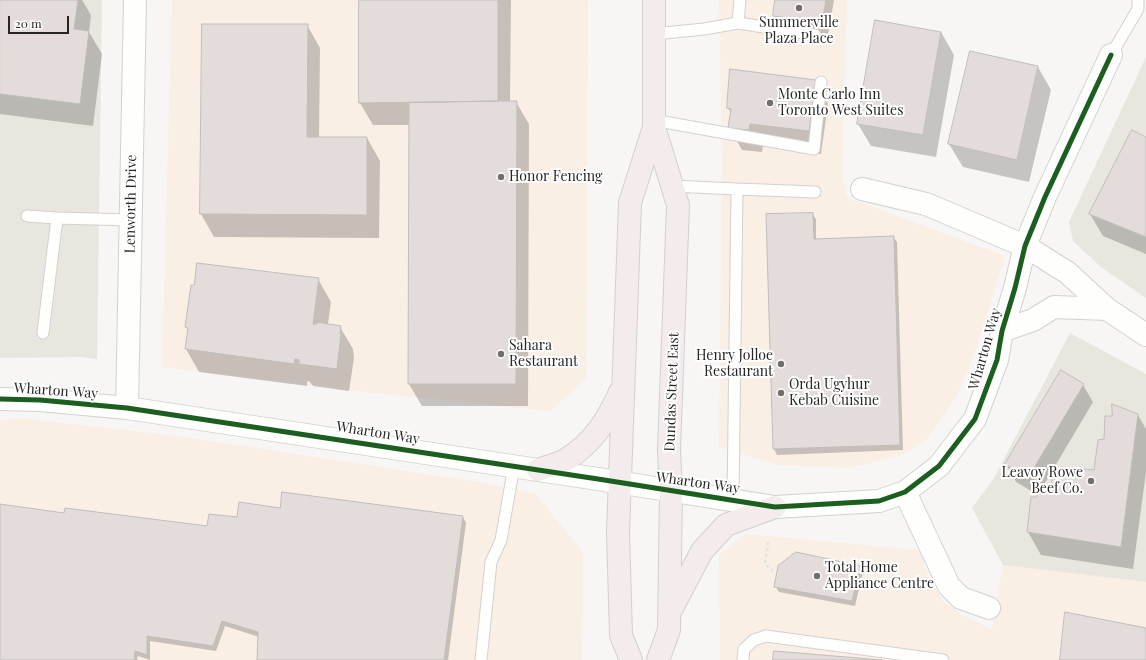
<!DOCTYPE html>
<html>
<head>
<meta charset="utf-8">
<style>
	body { margin:0 }
	#map { position:relative; width:1146px; height:660px; overflow:hidden; background:#f7f6f4; font-family:"Playfair Display",serif }
	canvas { display:block }
	.scale { position:absolute; left:8px; top:16px; width:61px; height:18px; box-sizing:border-box; border:2px solid #272625; border-top:0; padding-left:5px; font-size:12px; line-height:14px; white-space:nowrap; color:#272625; -webkit-text-stroke:3px #fff; paint-order:stroke }
</style>
</head>
<body>
<div id="map">
<canvas width="1146" height="660"></canvas>
<div class="scale">20 m</div>
</div>
<script>
const g = document.querySelector('canvas').getContext('2d');
g.lineJoin = 'round';
function fill(path, color) {
  g.fillStyle = color;
  g.fill(path, 'evenodd');
}
function stroke(path, color, width, dash) {
  g.strokeStyle = color;
  g.lineWidth = width;
  g.lineCap = dash ? 'butt' : 'round';
  g.setLineDash(dash || []);
  g.stroke(path);
}
function write(font, color, halo, rows, align = 'center') {
  g.font = font + ' "Playfair Display",serif';
  g.lineWidth = 4;
  g.setLineDash([]);
  g.textBaseline = 'middle';
  g.strokeStyle = halo;
  g.fillStyle = color;
  for (const [text, x, y, turn = 0] of rows) {
    g.save();
    g.translate(x, y);
    g.rotate((+turn || 0) * Math.PI / 180);
    g.textAlign = isNaN(turn) ? turn : align;
    if (halo) g.strokeText(text, 0, 0);
    g.fillText(text, 0, 0);
    g.restore();
  }
}
fill(new Path2D(`
	M172 0H588L586 379 550 411 363 392 162 367Z
	M719 0H847L842 171 846 197 1005 256 977 347 957 396 929 437 903 455 849 468 779 465 719 447 722 159Z
	M20 418 185 437 478 482 536 494 583 552 582 660H0V421Z
	M746 534 919 550 928 576 944 602 964 616 992 629 1003 565 1146 582V660H720L719 554Z`), '#f9efe5');
fill(new Path2D(`
	M0 0H102L97 359 80 357 0 358Z
	M1146 57V298L1102 268 1073 241 1069 222Z
	M1070 333 1146 374V582L1003 565 972 508 994 478Z`), '#e9e6df');
fill(new Path2D(`
	M0 0H82L91 15 89 32 102 54 93 126 0 114Z
	M360 0H511L510 102H516L529 124 528 406H422L409 384 410 125H373L360 103Z
	M776 0H834L828 35 781 28 774 16Z
	M203 25H307L320 48 319 138H367L380 161 379 238 214 237 201 214Z
	M941 32 954 55 936 157 871 146 858 124Z
	M1038 67 1051 90 1029 182 963 167 949 144Z
	M815 81 828 104 821 154 763 146 762 152 742 150 729 127 731 113 728 108Z
	M1146 138V254L1103 236 1090 214Z
	M812 214 816 219V239L893 237 897 242 903 450 777 455 774 449 767 215Z
	M318 279 331 302 328 324 340 327 353 349 354 358 349 391 313 386 310 382 307 381V386L199 372 186 349 189 331 186 327Z
	M1083 385 1093 402 1042 488 1051 489 1094 471 1105 440 1138 415 1146 429V472L1133 569 1041 555 1028 532 1032 498H1038V495L1016 482 1006 464Z
	M0 505 65 514 208 527 281 509 463 517 466 523 448 660H258L259 637 225 626 216 651 150 641V660L138 656 137 660H0Z
	M860 567 863 572 855 606 779 592 775 586Z`), '#0003');
const building = new Path2D(`
	M0 0H78L74 29 89 31 80 104 0 94Z
	M359 0H498V101L359 103Z
	M775 0H826L822 23 773 16Z
	M875 20 941 32 923 135 857 124Z
	M202 24H308L307 137H367V215L200 214Z
	M970 51 1038 66 1017 160 948 144Z
	M730 69 816 80 809 131 750 124 749 130 728 128 731 109 727 108Z
	M498 101H517L516 384H408L409 103Z
	M1132 130 1146 137V237L1089 214Z
	M813 213 814 239 894 236 900 445 773 449 766 214Z
	M197 263 319 278 313 324H317V322L341 326 340 334H341L337 369 299 364V360L295 359 294 364 185 349 188 328 185 327 191 285H194Z
	M1061 370 1084 384 1028 478 1005 464Z
	M1112 404 1138 414 1121 547 1027 532 1031 497H1037L1038 487 1050 488 1054 472 1082 474V469L1094 470 1098 440 1104 439 1105 416H1112Z
	M282 492 463 516 444 660H257L258 632 222 621 213 646 147 636V655L135 651 134 660H0V504L64 513 65 508 207 526 209 514 237 517 239 502 280 508Z
	M796 552 861 566 852 601 774 587 778 566Z
	M1065 612 1146 628V660H1060Z
	M774 651 882 660H773Z`);
fill(building, '#e3dcda');
stroke(building, '#bfbebd', 1);
const service = new Path2D(`
	M738 23 815 35
	M654 34 704 29 738 23 740 0
	M1111 55 1138 9V0
	M653 120 814 149 821 82
	M672 186 737 189 733 499
	M737 189 815 192
	M27 216 57 218 131 220
	M43 333 57 218
	M481 660 491 562 501 540 514 466
	M743 660 744 649 754 640 766 636 943 660`);
const minor = new Path2D(`
	M862 189 926 204 1025 246 1068 273 1107 309 1146 335
	M1002 331 1033 320 1054 307 1107 309
	M0 399 40 400 127 408 598 479 775 507 879 501 905 492 939 466 975 419 997 360 1002 331 1015 288 1025 246 1045 197 1111 55
	M127 408 135 0
	M905 492 949 586 961 598 989 608`);
const primary = new Path2D(`
	M654 0V127L678 205 669 450 671 491 669 630 658 660
	M538 470C548 466 559 464 567 459 593 443 608 419 620 392
	M671 610 702 551 726 525 775 507
	M631 660 621 635 618 533 630 203 654 127`);
stroke(service, '#d2d1d0', 13);
stroke(minor, '#d2d1d0', 24);
stroke(primary, '#d1d0cf', 24);
stroke(new Path2D(`
	M768 542 765 564 773 571`), '#e2e2e1', 2.5, [3, 3]);
stroke(service, '#fefefd', 11);
stroke(minor, '#fefefd', 22);
stroke(primary, '#f4ecec', 22);
stroke(new Path2D(`
	M0 399 40 400 127 408 598 479 775 507 879 501 905 492 939 466 975 419 997 360 1002 331 1015 288 1025 246 1045 197 1111 55`), '#1b5e20', 5);
for (const [x, y, r, color] of [
	[799,8,4,"#706f6d"],
	[770,103,4,"#706f6d"],
	[501,177,4,"#706f6d"],
	[501,354,4,"#706f6d"],
	[781,364,4,"#706f6d"],
	[781,393,4,"#706f6d"],
	[1091,481,4,"#706f6d"],
	[817,576,4,"#706f6d"]
]) {
  const dot = new Path2D();
  dot.arc(x, y, r, 0, 2 * Math.PI);
  g.fillStyle = color;
  g.fill(dot);
  stroke(dot, '#fff', 1.5);
}
write('14px', '#272625', '#fff', [
	["Summerville",799,23,"center"],
	["Plaza Place",799,39,"center"],
	["Monte Carlo Inn",778,95],
	["Toronto West Suites",778,111],
	["Honor Fencing",509,177],
	["Sahara",509,346],
	["Restaurant",509,362],
	["Henry Jolloe",773,356,"right"],
	["Restaurant",773,372,"right"],
	["Orda Ugyhur",789,385],
	["Kebab Cuisine",789,401],
	["Leavoy Rowe",1083,473,"right"],
	["Beef Co.",1083,489,"right"],
	["Total Home",825,568],
	["Appliance Centre",825,584]
], 'left');
write('14px', '#272625', '#fff', [
	["Lenworth Drive",131,204,-89],
	["Wharton Way",985,349,-74],
	["Wharton Way",56,391,4],
	["Dundas Street East",672,392,-88],
	["Wharton Way",378,433,9],
	["Wharton Way",698,483,8]
]);
</script>
</body>
</html>
